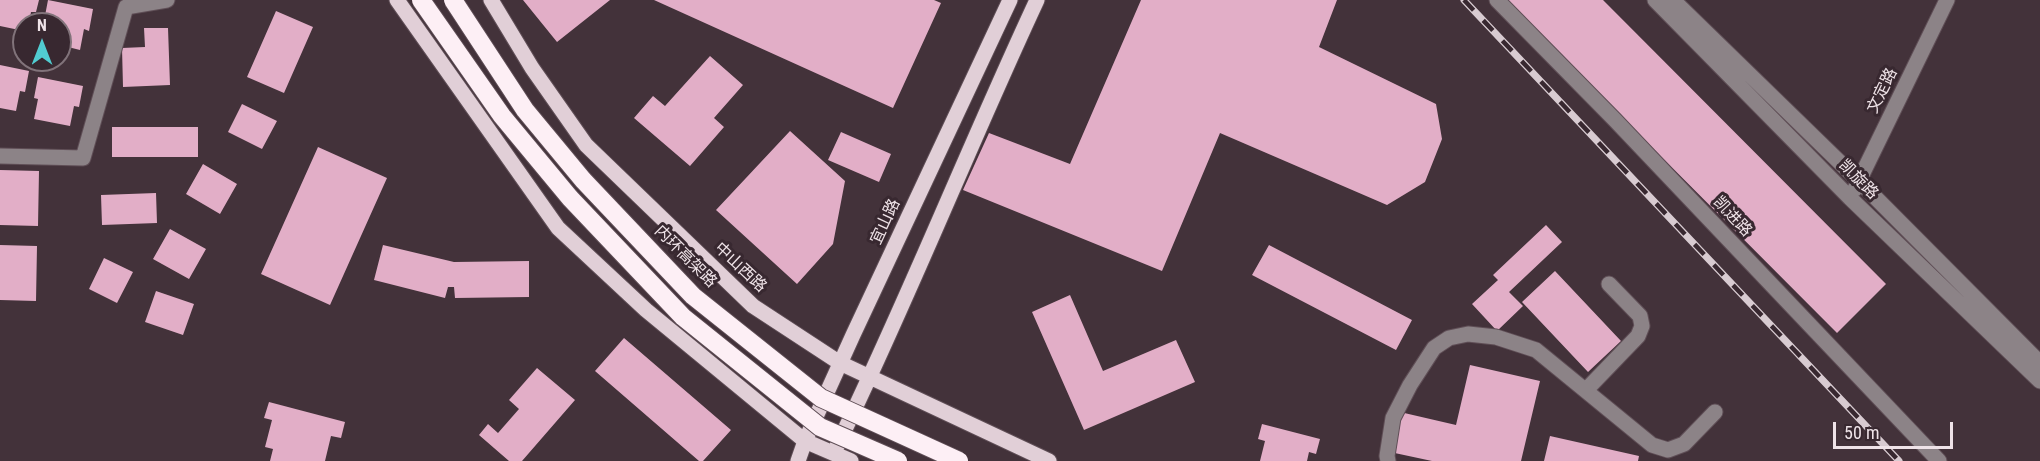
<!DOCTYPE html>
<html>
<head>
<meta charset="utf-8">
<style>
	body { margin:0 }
	#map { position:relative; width:2040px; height:461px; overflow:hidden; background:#43323a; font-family:"Roboto Condensed",sans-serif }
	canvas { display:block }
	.north { position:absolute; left:12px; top:12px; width:60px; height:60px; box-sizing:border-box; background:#382830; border:2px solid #81737a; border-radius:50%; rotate:0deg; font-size:16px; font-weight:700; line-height:24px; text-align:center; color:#efe3e8 }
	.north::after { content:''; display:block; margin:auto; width:21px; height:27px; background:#51ccd1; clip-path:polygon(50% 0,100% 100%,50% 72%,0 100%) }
	.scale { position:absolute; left:1833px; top:422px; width:120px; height:27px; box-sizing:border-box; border:3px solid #efe3e8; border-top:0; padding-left:8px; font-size:18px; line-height:21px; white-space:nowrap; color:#efe3e8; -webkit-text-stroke:4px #382830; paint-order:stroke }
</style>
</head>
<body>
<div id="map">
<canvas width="2040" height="461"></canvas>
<div class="north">N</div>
<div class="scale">50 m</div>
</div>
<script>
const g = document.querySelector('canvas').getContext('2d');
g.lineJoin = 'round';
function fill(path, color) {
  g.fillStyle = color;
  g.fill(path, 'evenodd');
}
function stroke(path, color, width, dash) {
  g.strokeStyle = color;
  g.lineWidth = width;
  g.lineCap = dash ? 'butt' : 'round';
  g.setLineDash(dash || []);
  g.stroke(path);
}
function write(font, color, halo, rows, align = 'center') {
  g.font = font + ' "Roboto Condensed","Noto Sans SC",sans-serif';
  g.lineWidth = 6;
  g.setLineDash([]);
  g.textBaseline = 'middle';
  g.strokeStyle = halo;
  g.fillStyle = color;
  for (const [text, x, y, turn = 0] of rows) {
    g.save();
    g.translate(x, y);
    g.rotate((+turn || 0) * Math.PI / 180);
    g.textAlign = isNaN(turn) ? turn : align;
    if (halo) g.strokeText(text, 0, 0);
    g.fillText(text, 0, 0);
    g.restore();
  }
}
fill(new Path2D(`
	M0 0H39L36 12H31L29 24H24V31L0 26Z
	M48 0 93 9 89 31 84 29 80 50 60 45V24H48V22L44 21Z
	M523 0H610L557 42Z
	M654 0H934L941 3 893 108Z
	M1141 0H1337L1319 47 1436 104 1442 139 1425 182 1387 205 1220 133 1162 271 963 190 989 133 1070 164Z
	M1505 0H1603L1886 284 1837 333Z
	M276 11 313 27 284 93 247 77Z
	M144 28H168L170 85 123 87 122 48 145 47Z
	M710 56 743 85 714 118 724 127 690 166 634 118 653 96 665 106Z
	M0 65 29 71 25 92 20 91 16 111 0 108Z
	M38 77 83 86 79 107 74 106 70 126 34 119 38 99 34 98Z
	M242 104 277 121 262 149 228 132Z
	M112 127H198V157H112Z
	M790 131 845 181 833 244 797 284 716 210Z
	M841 132 891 154 879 182 828 160Z
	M318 147 387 178 330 305 261 274Z
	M203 164 237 184 220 214 186 194Z
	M0 170 39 171 38 226 0 225Z
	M156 193 157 223 102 225 101 195Z
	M1546 225 1562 242 1509 292 1523 306 1497 331 1472 304 1498 280 1493 275Z
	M170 229 206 249 189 279 153 259Z
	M0 245 37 246 36 301 0 300Z
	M383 245 454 262 529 261V297L455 298 454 287H448L445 298 374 280Z
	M1269 245 1412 320 1396 350 1252 275Z
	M104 258 133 272 117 303 89 289Z
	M1555 271 1621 341 1588 372 1522 302Z
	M156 291 194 304 183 335 145 322Z
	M1070 295 1103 371 1176 340 1195 382 1084 430 1032 312Z
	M624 338 731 430 703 461H699L595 371Z
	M1470 365 1540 381 1521 461H1432L1390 452 1400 412 1456 425Z
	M537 368 575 400 522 461H509L479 435 488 424 498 433 519 409 509 400Z
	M269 402 345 422 341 438 331 436 325 461H270L273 449 265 447 272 420 264 418Z
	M1262 424 1320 439 1316 454 1309 452 1307 461H1260L1265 441 1258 439Z
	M1550 436 1639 456 1638 461H1544Z`), '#e2aec7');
const minor = new Path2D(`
	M1497 0 1615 120 1939 461
	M1655 0 1850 198 2040 381
	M1673 0 1859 181 2040 363
	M0 156 83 158 126 7 167 0
	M1855 189 1947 0
	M1587 389 1638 336 1642 326 1640 316 1609 284
	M1388 461 1387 456 1393 418 1410 385 1434 348 1449 338 1468 334 1496 337 1536 350 1652 445 1668 450 1684 444 1715 412`);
const major = new Path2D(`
	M397 0 558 228 646 310 805 441 851 461
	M491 0 532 68 586 145 753 306 840 363 1049 461
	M837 446C908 300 968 148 1037 0
	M798 461 805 441 853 335 1010 0`);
stroke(minor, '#5f4e56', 17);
stroke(major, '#5f4e56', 17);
stroke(minor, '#8c8387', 15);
stroke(major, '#e1cfd7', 15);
const rail = new Path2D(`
	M1464 0 1899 461`);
stroke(rail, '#d8cbd1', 7);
stroke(rail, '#382830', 4.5, [14]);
const highwayBridge = new Path2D(`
	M421 0 502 116 570 198 683 317 820 427 898 461
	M453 0 525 110 583 180 693 296 821 398 959 461`);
stroke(highwayBridge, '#5f4e56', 20, []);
stroke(highwayBridge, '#fdeff5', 18);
write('16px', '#efe3e8', '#382830', [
	["文定路",1883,91,-64],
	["凯旋路",1858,180,45],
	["凯进路",1732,217,47],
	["宜山路",886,222,-65],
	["内环高架路",685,257,45],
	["中山西路",740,268,43]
]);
</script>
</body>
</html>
